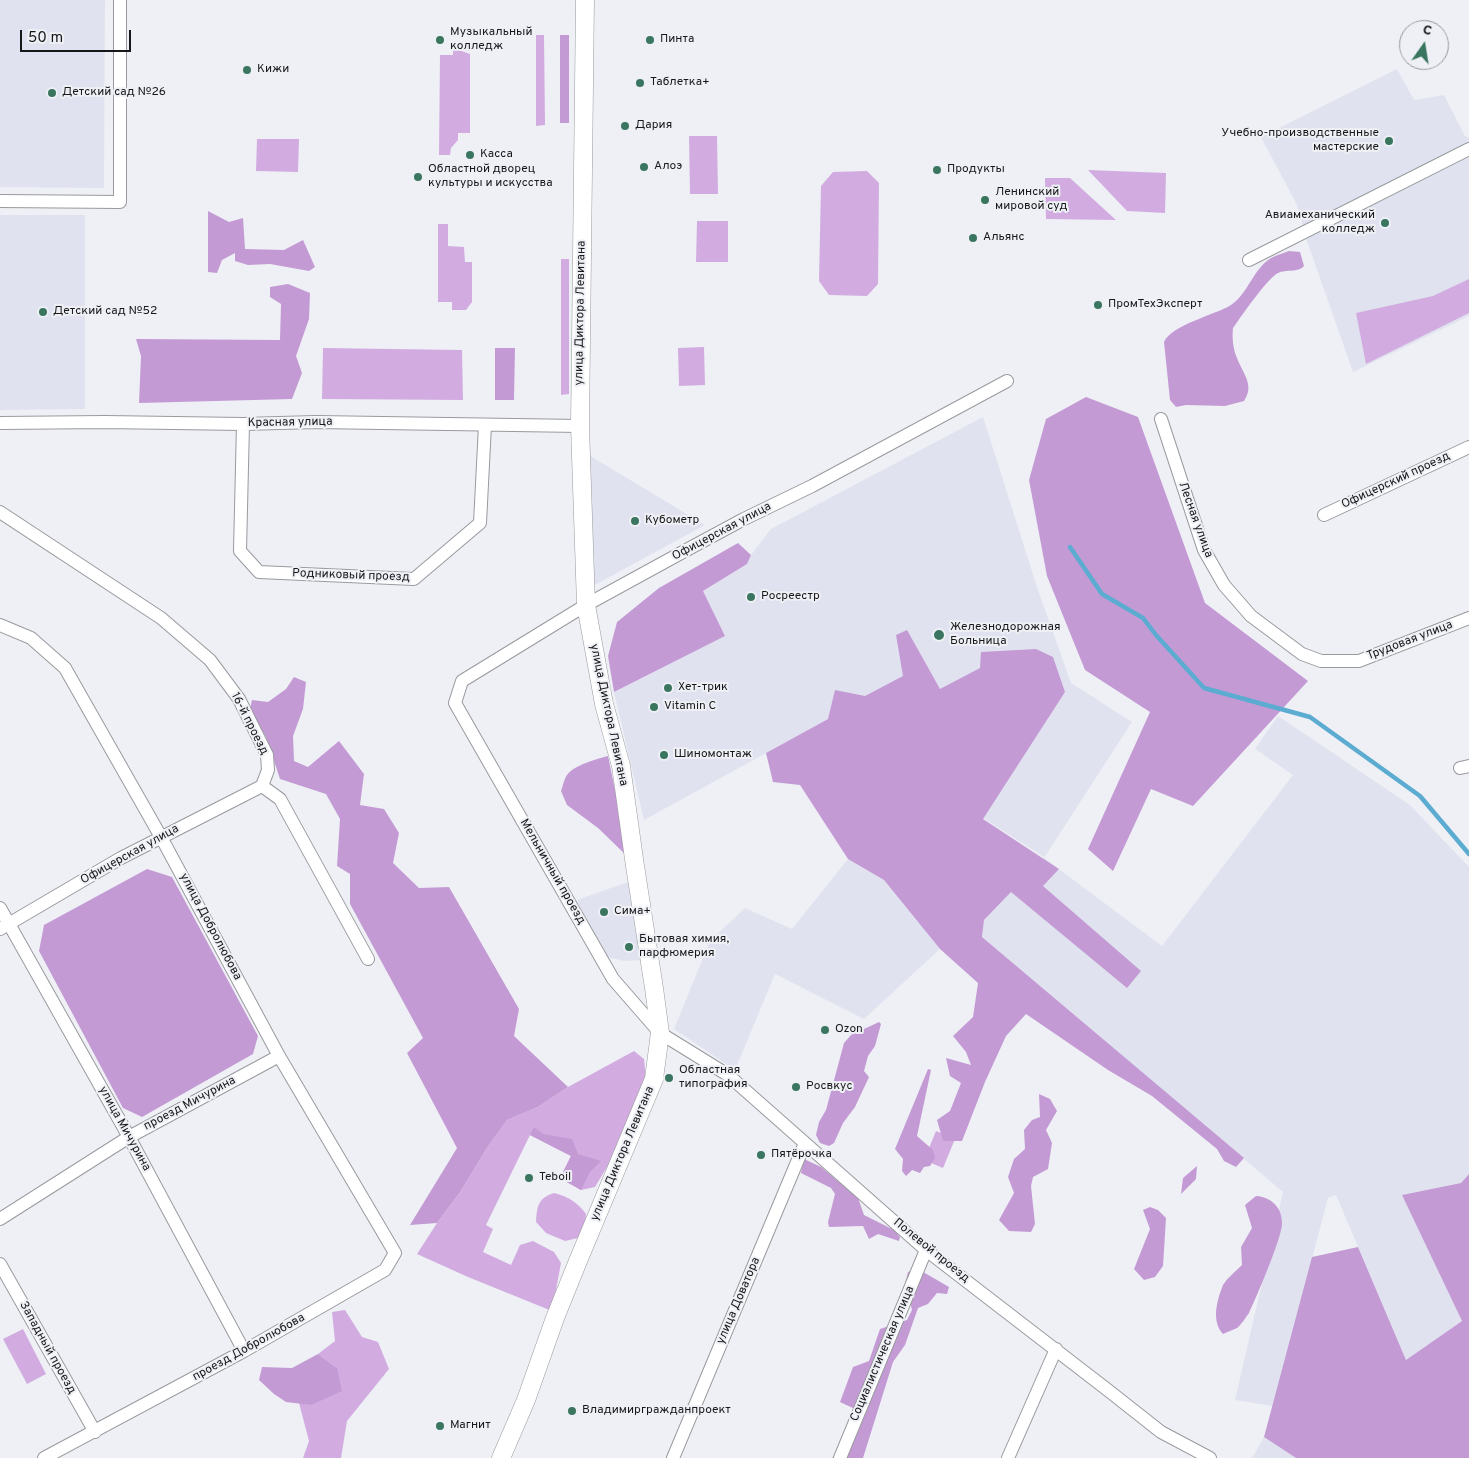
<!DOCTYPE html>
<html>
<head>
<meta charset="utf-8">
<style>
	body { margin:0 }
	#map { position:relative; width:1469px; height:1458px; overflow:hidden; background:#eef0f5; font-family:Overpass,sans-serif }
	canvas { display:block }
	.north { position:absolute; left:1399px; top:20px; width:50px; height:50px; box-sizing:border-box; background:#eef0f5; border:1px solid #989a9d; border-radius:50%; rotate:13deg; font-size:14px; font-weight:700; line-height:20px; text-align:center; color:#18181a }
	.north::after { content:''; display:block; margin:auto; width:18px; height:22px; background:#3a755f; clip-path:polygon(50% 0,100% 100%,50% 72%,0 100%) }
	.scale { position:absolute; left:20px; top:30px; width:111px; height:22px; box-sizing:border-box; border:2px solid #18181a; border-top:0; padding-left:6px; font-size:15px; line-height:18px; white-space:nowrap; color:#18181a; -webkit-text-stroke:4px #eef0f5; paint-order:stroke }
</style>
</head>
<body>
<div id="map">
<canvas width="1469" height="1458"></canvas>
<div class="north">С</div>
<div class="scale">50 m</div>
</div>
<script>
const g = document.querySelector('canvas').getContext('2d');
g.lineJoin = 'round';
function fill(path, color) {
  g.fillStyle = color;
  g.fill(path, 'evenodd');
}
function stroke(path, color, width, dash) {
  g.strokeStyle = color;
  g.lineWidth = width;
  g.lineCap = dash ? 'butt' : 'round';
  g.setLineDash(dash || []);
  g.stroke(path);
}
function write(font, color, halo, rows, align = 'center') {
  g.font = font + ' Overpass,sans-serif';
  g.lineWidth = 4;
  g.setLineDash([]);
  g.textBaseline = 'middle';
  g.strokeStyle = halo;
  g.fillStyle = color;
  for (const [text, x, y, turn = 0] of rows) {
    g.save();
    g.translate(x, y);
    g.rotate((+turn || 0) * Math.PI / 180);
    g.textAlign = isNaN(turn) ? turn : align;
    if (halo) g.strokeText(text, 0, 0);
    g.fillText(text, 0, 0);
    g.restore();
  }
}
fill(new Path2D(`
	M0 0H105L104 188 0 187Z
	M1397 69 1414 100 1444 95 1465 136 1469 138V316L1353 372 1307 241 1297 205 1261 137Z
	M0 215H85V409L0 410Z
	M983 417 1037 587 1071 683 1132 722 1044 858 1162 946 1293 775 1255 749 1278 716 1410 805 1469 867V1174L1461 1183 1403 1195 1462 1321 1406 1360 1336 1195 1328 1198 1273 1406 1235 1400 1283 1192 982 937 984 920 1044 857 828 719 644 820 614 692 725 636 703 591 747 564 751 555 771 529Z
	M587 454 705 525 591 587Z
	M848 859 884 880 940 949 864 1019 775 974 735 1070 674 1029 710 941 745 908 792 929Z
	M628 882 643 960 624 961 604 956 577 900Z
	M1264 1437 1296 1458H1252Z`), '#e0e3ef');
fill(new Path2D(`
	M536 35H544L545 125 536 126Z
	M453 48 470 54V133H458V140L451 148 450 155H439L440 55H453Z
	M689 136H717L718 194H690Z
	M257 139H299L298 172 256 171Z
	M1088 170 1166 173 1165 213 1127 211Z
	M867 171 879 183 878 284 867 296 829 295 819 281 821 186 833 172Z
	M1045 178H1070L1116 220 1046 219Z
	M697 221H728V262H696Z
	M438 224H448V246L464 247 465 262H472V302L466 310H452V302H438Z
	M561 259H569V394L561 395Z
	M1469 279V313L1366 364 1356 313 1433 296Z
	M704 347 705 385 679 386 678 348Z
	M323 348 462 350 463 400 322 399Z
	M634 1051 644 1059 646 1078 619 1147 595 1187 581 1190 565 1181 563 1172 571 1156 530 1135 486 1225 493 1229 483 1252 511 1265 520 1245 533 1241 554 1252 561 1263 552 1311 468 1277 417 1254 437 1223 461 1191 485 1151 507 1120 538 1107 568 1087Z
	M936 1131 955 1139 943 1168 924 1160Z
	M554 1193C569 1197 577 1202 586 1214L585 1226 578 1238 565 1241 546 1233 536 1222C537 1206 538 1198 554 1193Z
	M345 1310 362 1337 378 1342 389 1369 347 1421 341 1458H303L309 1441 299 1403 311 1405 337 1368 318 1354 335 1341 332 1312Z
	M23 1329 46 1374 27 1384 3 1339Z`), '#d2ace1');
fill(new Path2D(`
	M560 35H569V123H560Z
	M208 211 229 222 243 218 245 249 284 250 303 240 315 267 309 271 270 264 248 265 235 261V253L222 260 217 273 208 272Z
	M1289 251 1300 252 1304 266C1298 273 1286 269 1278 273 1266 280 1243 314 1233 328 1232 338 1233 349 1237 358 1243 374 1255 385 1244 401L1225 406 1186 405 1176 407 1170 400 1164 342C1171 325 1215 315 1231 305 1248 294 1253 269 1271 258 1276 255 1284 253 1289 251Z
	M288 284 310 293 309 319 296 356 302 373 292 399 139 403 141 356 136 339 280 340 281 304 270 297V287Z
	M495 348H515L514 400H495Z
	M1086 397 1138 417 1205 603 1308 681 1193 806 1151 789 1113 871 1088 849 1150 712 1085 670 1047 576 1029 480 1046 419Z
	M738 543 751 555 747 564 703 591 725 636 614 692 608 656 617 622 659 588Z
	M907 630 940 689 980 668 981 652 1036 649 1053 657 1065 692 983 819 1059 869 1043 886 1141 971 1127 988 1011 892 984 920 982 937 1244 1158 1236 1167 1224 1161 1217 1149 1152 1096 1108 1070 1026 1014 1006 1036 985 1082 962 1141H943L937 1120 950 1111 961 1083 950 1076 946 1058 971 1065 966 1052 953 1036 973 1017 978 983 940 949 884 880 848 859 800 785 773 782 766 753 828 719 835 690 865 696 903 676 896 635Z
	M294 677 306 682 303 709 293 736 294 761 308 767 339 741 364 774 360 805 384 809 399 833 393 863 419 888 449 887 519 1009 514 1036 568 1087 538 1107 507 1120 485 1151 461 1191 437 1223 410 1225 457 1148 407 1053 423 1038 350 904V874L337 866 340 819 326 794 280 779 266 737 250 709 252 700 268 702 286 689Z
	M608 756 629 858 598 828 567 805 561 791C563 786 564 779 567 775 574 765 597 759 608 756Z
	M147 869 172 877 258 1036 253 1054 142 1117 123 1108 39 951 44 925Z
	M879 1022 881 1024 875 1046 868 1056 864 1071 869 1077 855 1107 843 1123 834 1143 829 1146 820 1143 816 1135 819 1122 826 1110 844 1043 851 1035Z
	M928 1069 931 1070 917 1136 933 1150 935 1158 930 1166 924 1167 920 1173 912 1170 906 1176 902 1171 903 1159 895 1149Z
	M1039 1094 1050 1099 1057 1111 1046 1130 1052 1143 1048 1169 1033 1177 1031 1186 1035 1224 1031 1232 1009 1231 999 1220 1014 1193 1008 1177 1014 1159 1025 1149 1024 1130 1032 1120 1040 1117Z
	M534 1127 543 1134 572 1139 578 1154 601 1161 590 1172 581 1190 565 1181 563 1172 571 1156 530 1135Z
	M804 1159 821 1167 858 1198 864 1215 894 1230 900 1237 899 1241 878 1234 869 1239 863 1226 829 1227 828 1222 835 1194 831 1188 801 1173Z
	M1197 1166 1196 1179 1181 1194 1183 1178Z
	M1469 1174V1458H1296L1264 1437 1312 1257 1358 1247 1406 1360 1462 1321 1402 1195 1461 1183Z
	M1256 1196C1271 1197 1282 1207 1282 1223 1283 1235 1256 1299 1249 1313 1246 1317 1241 1325 1237 1328 1233 1330 1227 1332 1223 1334 1211 1321 1217 1300 1223 1285 1227 1278 1236 1271 1242 1265L1241 1247 1252 1228 1245 1205Z
	M1150 1207 1158 1210 1166 1218 1163 1266 1155 1277 1144 1280 1134 1269 1150 1229 1143 1210Z
	M918 1269 949 1287 947 1294 937 1293 928 1304 918 1308 905 1345 893 1362 863 1458H832L834 1456 855 1409 840 1402 853 1367 869 1361 880 1329 907 1320 912 1310 905 1284 908 1272Z
	M318 1354 337 1368 342 1391 311 1405 286 1402 274 1394 259 1380 262 1367 292 1368Z`), '#c49ad5');
stroke(new Path2D(`
	M1070 547 1102 594 1143 618 1156 635 1204 688 1310 717 1420 796 1469 854`), '#5cabd1', 4.5);
const street = new Path2D(`
	M0 201 120 202V0
	M1249 260 1469 149
	M1007 381 812 486 744 519 692 547 586 605 462 681 455 703 613 979 660 1033 728 1075 926 1250 1109 1391 1161 1432 1210 1458
	M1161 419 1204 550 1224 585 1251 616 1302 654 1321 661H1359L1469 618
	M0 423 105 422 243 424 316 422 580 426
	M243 424 240 551 259 572 414 579 480 523 485 425
	M0 512 161 618 210 660 239 699 267 755 268 770 262 786
	M1324 515 1469 447
	M0 625 31 638 65 668 161 837 279 1056 395 1253 385 1270 244 1351 44 1458
	M1460 768 1469 766
	M262 786 280 799 368 959
	M0 908 129 1137 244 1351
	M0 929 121 858 262 786
	M0 1219 129 1137 279 1056
	M0 1264 95 1432
	M673 1458 805 1143
	M840 1458 926 1250
	M1008 1458 1056 1349`);
const secondary = new Path2D(`
	M501 1458 526 1400 555 1318 578 1261 654 1079 660 1033 654 988 635 866 621 766 604 704 586 605 580 426 585 0`);
stroke(street, '#989a9e', 14);
stroke(secondary, '#989a9e', 19);
stroke(street, '#fff', 12);
stroke(secondary, '#fff', 18);
for (const [x, y, r, color] of [
	[440,40,5,"#3a755f"],
	[650,40,5,"#3a755f"],
	[247,70,5,"#3a755f"],
	[640,83,5,"#3a755f"],
	[52,93,5,"#3a755f"],
	[625,126,5,"#3a755f"],
	[1389,141,5,"#3a755f"],
	[470,155,5,"#3a755f"],
	[644,167,5,"#3a755f"],
	[937,170,5,"#3a755f"],
	[418,177,5,"#3a755f"],
	[985,200,5,"#3a755f"],
	[1385,223,5,"#3a755f"],
	[973,238,5,"#3a755f"],
	[1098,305,5,"#3a755f"],
	[43,312,5,"#3a755f"],
	[635,521,5,"#3a755f"],
	[751,597,5,"#3a755f"],
	[939,635,6,"#3a755f"],
	[668,688,5,"#3a755f"],
	[654,707,5,"#3a755f"],
	[664,755,5,"#3a755f"],
	[604,912,5,"#3a755f"],
	[629,947,5,"#3a755f"],
	[825,1030,5,"#3a755f"],
	[669,1078,5,"#3a755f"],
	[796,1087,5,"#3a755f"],
	[761,1155,5,"#3a755f"],
	[529,1178,5,"#3a755f"],
	[572,1411,5,"#3a755f"],
	[440,1426,5,"#3a755f"]
]) {
  const dot = new Path2D();
  dot.arc(x, y, r, 0, 2 * Math.PI);
  g.fillStyle = color;
  g.fill(dot);
  stroke(dot, '#eef0f5', 2);
}
write('12px', '#18181a', '#eef0f5', [
	["Музыкальный",450,33],
	["колледж",450,47],
	["Пинта",660,40],
	["Кижи",257,70],
	["Таблетка+",650,83],
	["Детский сад №26",62,93],
	["Дария",635,126],
	["Учебно-производственные",1379,134,"right"],
	["мастерские",1379,148,"right"],
	["Касса",480,155],
	["Алоэ",654,167],
	["Областной дворец",428,170],
	["культуры и искусства",428,184],
	["Продукты",947,170],
	["Ленинский",995,193],
	["мировой суд",995,207],
	["Авиамеханический",1375,216,"right"],
	["колледж",1375,230,"right"],
	["Альянс",983,238],
	["ПромТехЭксперт",1108,305],
	["Детский сад №52",53,312],
	["Кубометр",645,521],
	["Росреестр",761,597],
	["Железнодорожная",950,628],
	["Больница",950,642],
	["Хет-трик",678,688],
	["Vitamin C",664,707],
	["Шиномонтаж",674,755],
	["Сима+",614,912],
	["Бытовая химия,",639,940],
	["парфюмерия",639,954],
	["Ozon",835,1030],
	["Областная",679,1071],
	["типография",679,1085],
	["Росвкус",806,1087],
	["Пятёрочка",771,1155],
	["Teboil",539,1178],
	["Владимиргражданпроект",582,1411],
	["Магнит",450,1426]
], 'left');
write('12px', '#18181a', '#eef0f5', [
	["улица Диктора Левитана",581,313,-89],
	["Красная улица",290,423,-1],
	["Офицерский проезд",1396,481,-25],
	["Лесная улица",1195,520,70],
	["Офицерская улица",722,532,-28],
	["Родниковый проезд",351,576,2],
	["Трудовая улица",1410,641,-21],
	["улица Диктора Левитана",608,715,78],
	["16-й проезд",249,724,63],
	["Офицерская улица",130,855,-29],
	["Мельничный проезд",552,872,60],
	["улица Добролюбова",210,927,62],
	["проезд Мичурина",190,1104,-28],
	["улица Мичурина",124,1129,61],
	["улица Диктора Левитана",623,1154,-67],
	["Полевой проезд",931,1251,39],
	["улица Доватора",739,1301,-67],
	["Западный проезд",47,1348,61],
	["проезд Добролюбова",249,1348,-29],
	["Социалистическая улица",883,1354,-67]
]);
</script>
</body>
</html>
